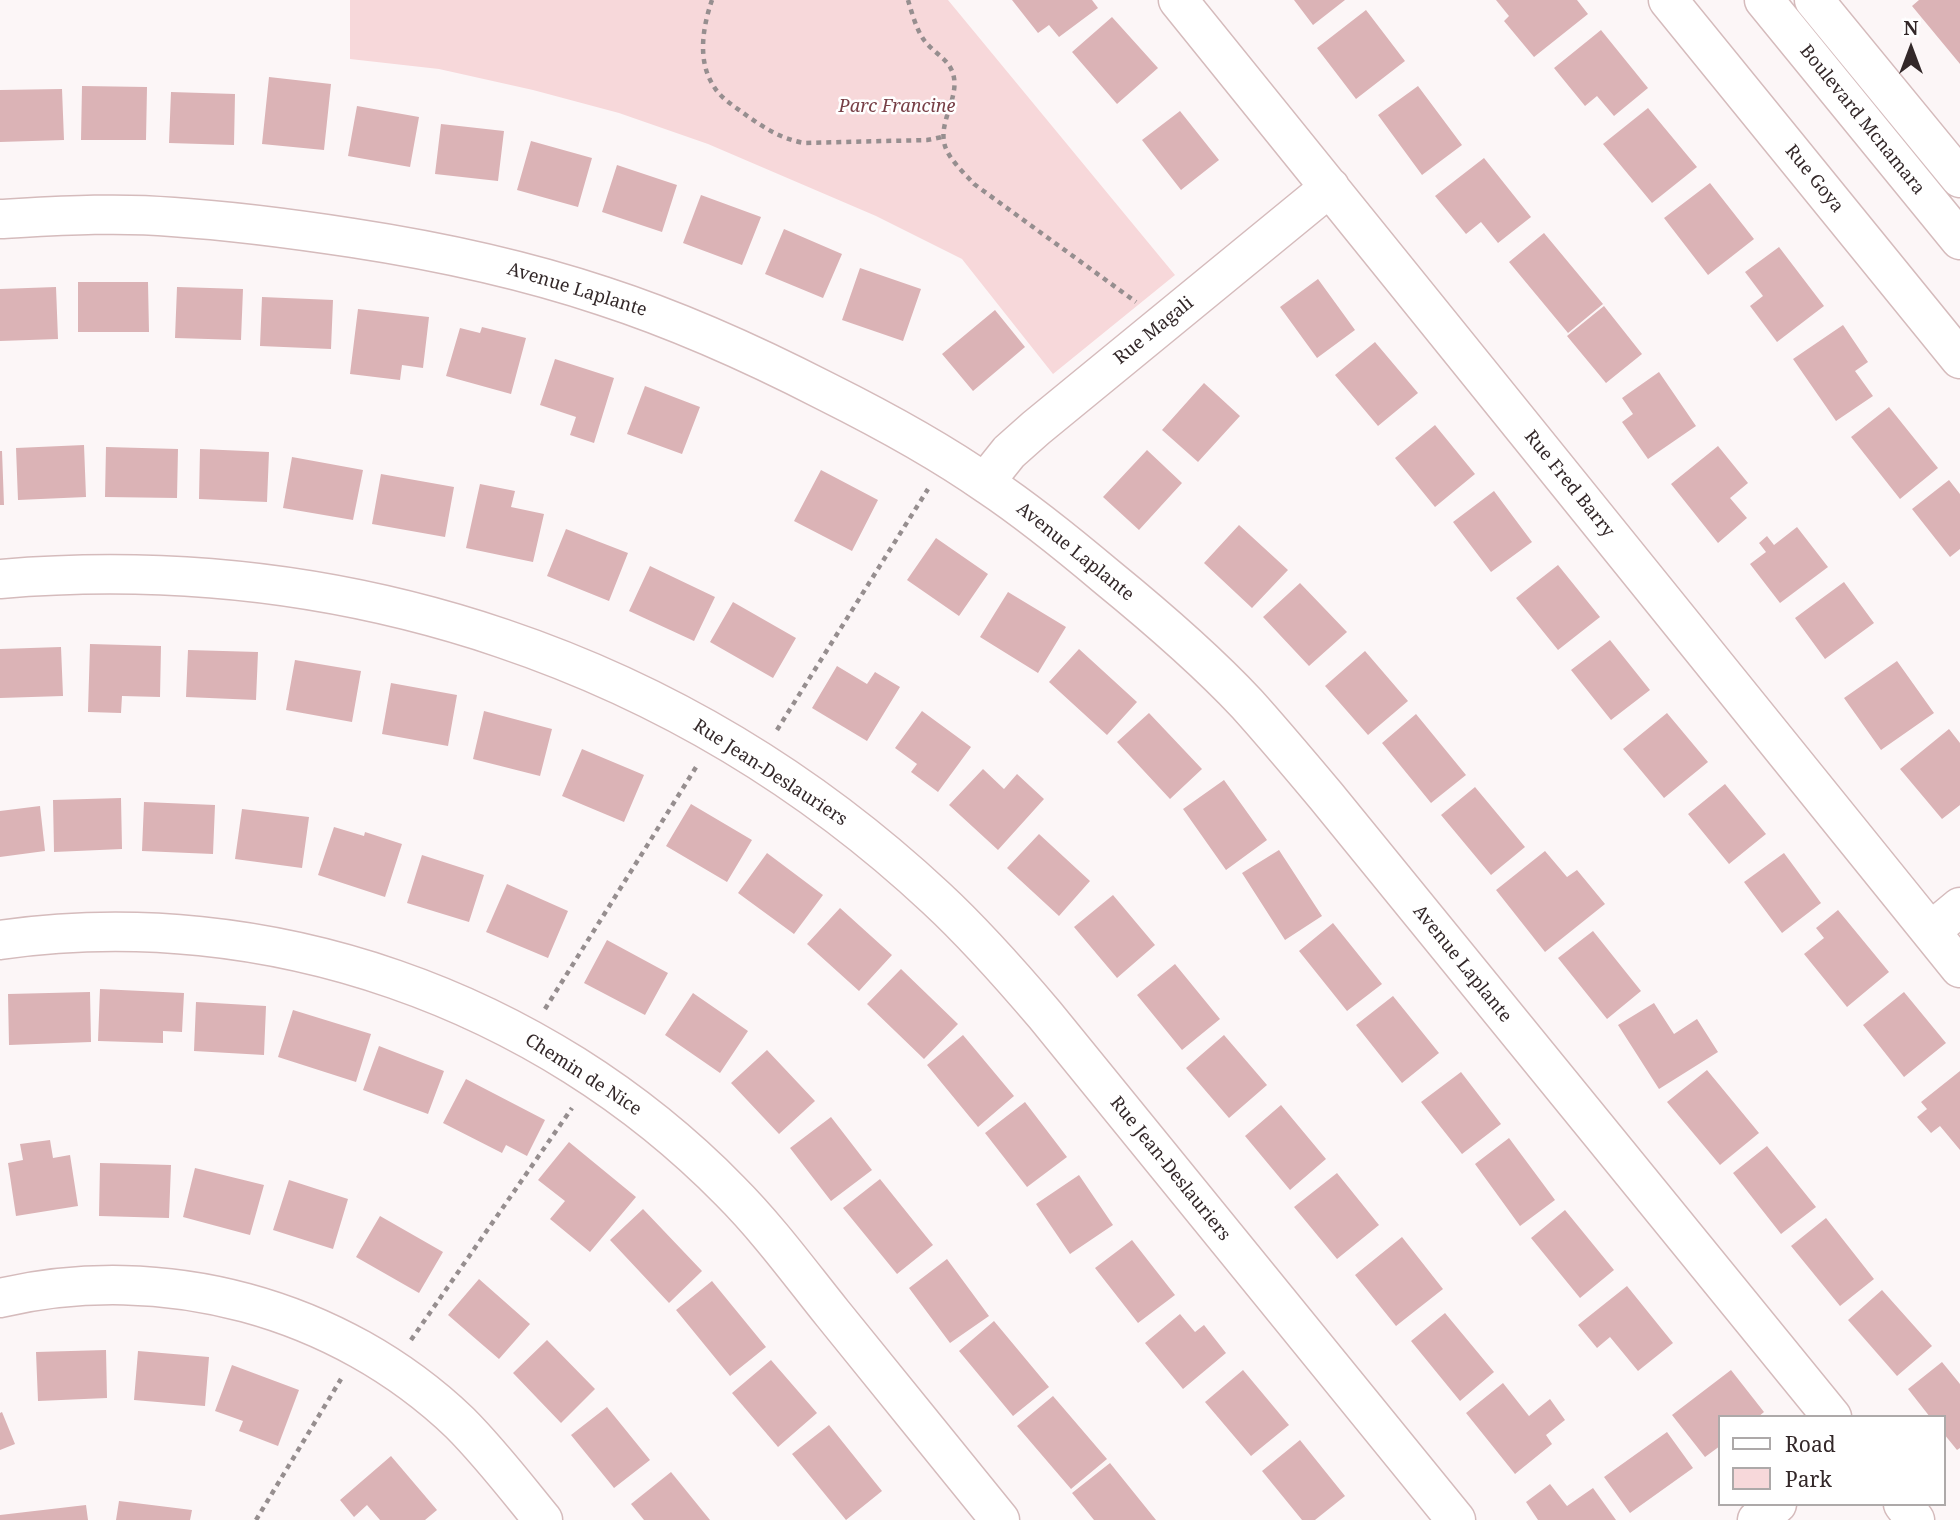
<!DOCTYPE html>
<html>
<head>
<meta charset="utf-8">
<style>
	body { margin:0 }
	#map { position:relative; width:1960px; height:1520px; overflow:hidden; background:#fcf6f7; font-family:"Noto Serif",serif }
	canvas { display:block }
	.legend { position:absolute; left:1718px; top:1415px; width:228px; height:91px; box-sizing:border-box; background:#fff; border:2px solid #ada9a9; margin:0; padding:9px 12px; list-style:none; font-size:21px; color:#332829 }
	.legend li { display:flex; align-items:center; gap:14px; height:35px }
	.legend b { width:35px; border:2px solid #ada9a9 }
	.north { position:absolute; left:1876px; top:14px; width:70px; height:70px; -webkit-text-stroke:5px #fff; paint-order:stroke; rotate:0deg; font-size:19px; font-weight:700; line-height:28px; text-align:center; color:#332829 }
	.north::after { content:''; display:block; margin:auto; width:24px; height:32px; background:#332829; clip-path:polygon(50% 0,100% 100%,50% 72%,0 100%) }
</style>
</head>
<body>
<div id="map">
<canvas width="1960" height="1520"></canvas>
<ul class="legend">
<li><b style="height:9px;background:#fff"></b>Road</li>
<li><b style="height:19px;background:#f7d8da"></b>Park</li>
</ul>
<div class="north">N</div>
</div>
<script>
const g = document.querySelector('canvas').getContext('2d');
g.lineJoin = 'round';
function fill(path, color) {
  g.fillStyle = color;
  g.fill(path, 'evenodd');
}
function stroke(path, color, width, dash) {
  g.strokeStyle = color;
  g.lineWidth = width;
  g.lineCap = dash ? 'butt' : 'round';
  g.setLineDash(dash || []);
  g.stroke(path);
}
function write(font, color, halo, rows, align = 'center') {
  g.font = font + ' "Noto Serif",serif';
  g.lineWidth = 5;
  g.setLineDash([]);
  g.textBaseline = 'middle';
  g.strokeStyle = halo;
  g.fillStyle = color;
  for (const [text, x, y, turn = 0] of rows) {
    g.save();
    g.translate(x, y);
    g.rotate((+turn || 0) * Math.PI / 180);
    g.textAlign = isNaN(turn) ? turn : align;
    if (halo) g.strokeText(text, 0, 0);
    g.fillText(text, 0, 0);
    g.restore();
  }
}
fill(new Path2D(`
	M350 0H948L1175 275 1053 374 962 259 876 216 708 144 619 113 533 90 439 69 350 59Z`), '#f7d8da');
fill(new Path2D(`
	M1012 0H1092L1098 8 1059 37 1049 25 1038 33Z
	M1294 0H1345L1313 25Z
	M1496 0H1577L1588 14 1534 57 1504 21 1509 16Z
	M1919 0H1960V64L1912 6Z
	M1366 10 1405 61 1356 99 1317 48Z
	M1112 17 1158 68 1117 104 1072 52Z
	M1601 30 1648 88 1614 116 1597 96 1585 106 1554 68Z
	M269 77 331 84 324 150 262 144Z
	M82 86 147 87 146 140H81Z
	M1418 86 1462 145 1422 175 1378 115Z
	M62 89 64 140 0 142V90Z
	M171 92 235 94 234 145 169 143Z
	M357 106 419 117 410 167 348 156Z
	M1648 108 1697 167 1652 203 1603 144Z
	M1180 111 1219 160 1181 190 1142 140Z
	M441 124 504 131 498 181 435 174Z
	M531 141 592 158 578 207 517 190Z
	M1484 158 1531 217 1498 243 1481 222 1466 234 1435 196Z
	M617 165 677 185 662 232 602 212Z
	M1710 183 1754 239 1708 275 1664 218Z
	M701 195 761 217 742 265 683 243Z
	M784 229 842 254 823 298 765 274Z
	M1544 233 1603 304 1568 333 1509 262Z
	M1779 247 1824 306 1777 342 1750 306 1763 296 1745 272Z
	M860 268 921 289 903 341 842 320Z
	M1318 279 1355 330 1317 358 1280 307Z
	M78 282H148L149 332H78Z
	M56 287 58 339 0 341V289Z
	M177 287 243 289 241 340 175 338Z
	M262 297 333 300 331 349 260 346Z
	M1604 306 1642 354 1606 383 1567 336Z
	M358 309 429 317 423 368 402 365 400 380 350 374Z
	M995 310 1025 347 973 391 942 354Z
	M1843 325 1868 362 1855 371 1873 396 1836 421 1793 359Z
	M482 327 526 338 511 394 446 376 460 328 480 333Z
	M1375 342 1418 393 1378 426 1335 375Z
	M555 359 614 378 594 443 570 435 576 417 540 405Z
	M1659 372 1696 426 1648 459 1622 422 1633 414 1622 398Z
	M1204 383 1240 416 1198 462 1162 430Z
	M645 386 700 407 682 454 627 434Z
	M1889 407 1938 468 1900 499 1851 437Z
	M1435 425 1475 474 1435 507 1395 458Z
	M84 445 86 497 18 500 16 448Z
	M1718 446 1748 483 1730 498 1747 518 1718 543 1671 484Z
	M106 447 178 449 177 498 105 497Z
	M200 449 269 452 267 502 199 499Z
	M1147 450 1182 483 1139 530 1103 497Z
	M0 451H2L4 505H0Z
	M292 457 363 470 353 520 283 508Z
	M821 470 878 500 852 551 794 521Z
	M381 474 454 487 445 537 372 524Z
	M1949 480 1960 494V549L1950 557 1912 509Z
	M480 484 515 491 511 507 544 514 533 562 466 548Z
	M1494 491 1532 542 1491 572 1453 522Z
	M1239 525 1288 570 1252 608 1204 563Z
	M1797 527 1828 567 1780 603 1750 564 1766 552 1759 543 1767 536 1774 545Z
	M566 529 628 553 609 601 547 576Z
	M936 538 988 574 959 616 907 580Z
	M1558 565 1600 617 1558 650 1516 598Z
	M650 566 715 597 694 641 629 611Z
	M1844 582 1874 623 1825 659 1795 618Z
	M1300 583 1347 632 1309 666 1263 617Z
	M1008 592 1066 627 1038 673 980 637Z
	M733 602 796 638 773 678 710 642Z
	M1610 640 1650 690 1611 720 1571 670Z
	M90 644 161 646 160 697 122 696 121 713 88 712Z
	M61 647 63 696 0 698V649Z
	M1079 649 1137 702 1107 735 1049 682Z
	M188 650 258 652 256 700 186 697Z
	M1365 651 1408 701 1368 735 1325 686Z
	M295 660 361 671 352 722 286 710Z
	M1897 661 1934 713 1881 750 1844 698Z
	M837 666 867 684 875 672 900 687 867 741 812 708Z
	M391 683 457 695 448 746 382 734Z
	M484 711 552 729 540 776 473 759Z
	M922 711 971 747 938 792 911 772 917 764 895 748Z
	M1149 713 1202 769 1170 799 1117 742Z
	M1667 713 1708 762 1664 798 1623 749Z
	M1416 714 1466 775 1431 803 1382 743Z
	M1949 729 1960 743V805L1942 819 1900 769Z
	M582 749 644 775 624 822 562 796Z
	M983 769 1004 789 1017 774 1044 799 998 850 949 805Z
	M1224 780 1267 840 1226 870 1183 809Z
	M1725 784 1766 834 1729 864 1688 814Z
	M1475 787 1525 847 1491 875 1441 815Z
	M121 798 122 849 54 852 53 800Z
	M144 802 215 805 213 854 142 851Z
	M691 804 752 840 727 882 666 846Z
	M40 806 45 851 0 857V811Z
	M242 809 309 817 302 868 235 859Z
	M334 827 364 836 365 832 402 844 385 897 318 875Z
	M1039 834 1090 881 1059 916 1007 868Z
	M1279 850 1322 916 1285 940 1242 873Z
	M1545 851 1567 877 1577 870 1605 904 1545 952 1496 890Z
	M767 853 823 895 794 934 738 893Z
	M1784 853 1821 903 1782 933 1744 882Z
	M422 855 484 875 469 922 407 903Z
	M507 884 568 911 548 958 486 932Z
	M1113 895 1155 945 1117 978 1074 927Z
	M840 908 892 955 859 991 807 944Z
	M1838 910 1889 972 1847 1007 1804 954 1824 938 1816 928Z
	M1333 923 1382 984 1347 1011 1299 951Z
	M1593 931 1641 991 1607 1019 1558 958Z
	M607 940 668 973 645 1015 584 983Z
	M1175 964 1220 1019 1182 1050 1137 995Z
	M901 969 958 1024 924 1059 867 1004Z
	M100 989 184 993 182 1032 163 1031V1043L98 1041Z
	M90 992 91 1042 9 1045 8 994Z
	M1904 992 1946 1043 1904 1077 1863 1025Z
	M693 993 748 1031 720 1073 665 1035Z
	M1393 996 1439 1053 1402 1083 1356 1025Z
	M196 1002 266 1006 264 1055 194 1051Z
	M1654 1003 1674 1034 1697 1019 1718 1052 1659 1089 1618 1025Z
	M293 1010 371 1034 356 1082 278 1057Z
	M963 1035 1014 1096 978 1127 927 1065Z
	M1224 1035 1267 1085 1229 1118 1186 1068Z
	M379 1046 444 1071 428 1114 363 1090Z
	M767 1050 815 1101 779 1134 731 1083Z
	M1707 1070 1759 1133 1720 1165 1667 1102Z
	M1960 1071V1150L1940 1126 1931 1133 1917 1117 1927 1109 1921 1102Z
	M1461 1072 1501 1124 1462 1154 1421 1102Z
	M466 1079 545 1120 527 1156 506 1145 502 1153 443 1123Z
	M1025 1102 1067 1157 1027 1187 985 1133Z
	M1281 1105 1326 1159 1290 1190 1245 1136Z
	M831 1117 872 1170 831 1201 790 1148Z
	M1509 1138 1555 1200 1520 1226 1475 1164Z
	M50 1140 53 1158 70 1155 78 1206 16 1216 8 1163 23 1160 20 1144Z
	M569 1142 636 1197 590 1252 550 1219 565 1201 538 1180Z
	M1767 1146 1816 1207 1781 1234 1733 1173Z
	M100 1163 171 1165 169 1218 99 1216Z
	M195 1168 264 1185 250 1235 183 1217Z
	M1337 1173 1379 1225 1337 1259 1294 1207Z
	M1079 1175 1113 1225 1070 1254 1036 1204Z
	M880 1179 933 1245 897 1274 843 1208Z
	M289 1180 348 1199 333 1249 273 1230Z
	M643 1209 702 1271 669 1303 610 1240Z
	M1565 1210 1614 1270 1580 1298 1531 1238Z
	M380 1216 443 1252 419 1293 356 1257Z
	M1826 1218 1874 1279 1840 1306 1791 1246Z
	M1402 1237 1443 1289 1396 1326 1355 1275Z
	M1132 1240 1175 1295 1138 1323 1095 1268Z
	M947 1259 989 1316 950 1343 909 1288Z
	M479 1279 530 1324 499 1359 448 1315Z
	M712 1281 766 1347 730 1376 676 1310Z
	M1627 1286 1673 1343 1638 1371 1610 1337 1597 1348 1578 1325Z
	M1882 1290 1932 1346 1897 1376 1848 1320Z
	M1445 1313 1494 1372 1460 1401 1411 1341Z
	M1180 1314 1195 1332 1204 1325 1226 1353 1183 1389 1145 1343Z
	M994 1321 1049 1387 1013 1416 959 1351Z
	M547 1340 595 1389 561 1423 513 1373Z
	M106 1350 107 1398 38 1401 36 1352Z
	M138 1351 209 1357 205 1406 134 1400Z
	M771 1360 817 1413 778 1447 732 1393Z
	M1942 1362 1960 1384V1448L1957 1450 1944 1434V1417H1930L1908 1389Z
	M232 1365 299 1390 278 1446 239 1431 243 1421 215 1411Z
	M1243 1370 1289 1425 1251 1456 1205 1402Z
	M1731 1370 1764 1412 1758 1417H1720V1446L1705 1457 1672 1415Z
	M1503 1383 1529 1416 1550 1399 1565 1420 1546 1435 1552 1444 1515 1474 1466 1413Z
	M1053 1396 1107 1459 1071 1489 1017 1426Z
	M607 1407 650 1460 614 1488 571 1435Z
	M2 1412 15 1444 0 1450V1413Z
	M829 1425 882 1491 846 1520 792 1454Z
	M1667 1432 1693 1468 1630 1513 1604 1477Z
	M1300 1440 1345 1496 1315 1520H1302L1262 1471Z
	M391 1456 437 1510 425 1520H380L367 1505 354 1517 340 1500Z
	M1110 1463 1156 1520H1094L1072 1493Z
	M671 1472 710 1520H644L631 1504Z
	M1550 1484 1567 1506 1593 1488 1616 1520H1538L1526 1502Z
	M119 1501 192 1510 190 1520H116Z
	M86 1505 88 1520H0V1515Z`), '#dbb3b6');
const minor = new Path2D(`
	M1178 0 1960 968
	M1668 0 1960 359
	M1764 0 1960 240
	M1814 0 1960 178
	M0 219C57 216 116 212 173 217 234 221 294 229 353 238 438 251 522 269 603 296 680 321 753 354 825 391 881 419 937 449 988 485 1030 513 1069 545 1107 577 1156 617 1204 658 1247 704 1274 734 1300 765 1326 796L1832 1417
	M985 482 1009 452 1036 428 1330 187
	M0 579C347 550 681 660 936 898 976 935 1011 975 1045 1015L1456 1520
	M1931 931 1960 907
	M0 940C267 902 542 999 730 1191 768 1229 800 1273 833 1314 889 1383 944 1451 1000 1520
	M0 1298C163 1260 339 1307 460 1423 490 1453 516 1487 543 1520
	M1903 1504 1915 1520
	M1757 1520 1777 1504`);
stroke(minor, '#d5bbbc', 41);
stroke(new Path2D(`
	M712 0C703 26 697 60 713 85 720 98 734 106 746 115 764 128 782 139 804 143L927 140 942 137
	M908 0C912 13 916 29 924 40 931 50 944 57 950 67 966 94 933 123 947 151 953 163 965 174 974 184L1136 302
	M777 730 928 489
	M545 1009 698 764
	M411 1340 572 1108
	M256 1520 341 1379`), '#968e8f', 4.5, [5, 5]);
stroke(minor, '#fff', 38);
write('italic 18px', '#784047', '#fff', [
	["Parc Francine",897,107]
]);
write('18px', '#332829', '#fff', [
	["Boulevard Mcnamara",1862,120,51],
	["Rue Goya",1814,179,51],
	["Avenue Laplante",577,290,17],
	["Rue Magali",1154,331,-39],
	["Rue Fred Barry",1569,484,51],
	["Avenue Laplante",1075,552,39],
	["Rue Jean-Deslauriers",770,773,33],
	["Avenue Laplante",1462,964,51],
	["Chemin de Nice",583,1075,33],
	["Rue Jean-Deslauriers",1170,1169,51]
]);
</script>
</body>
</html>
